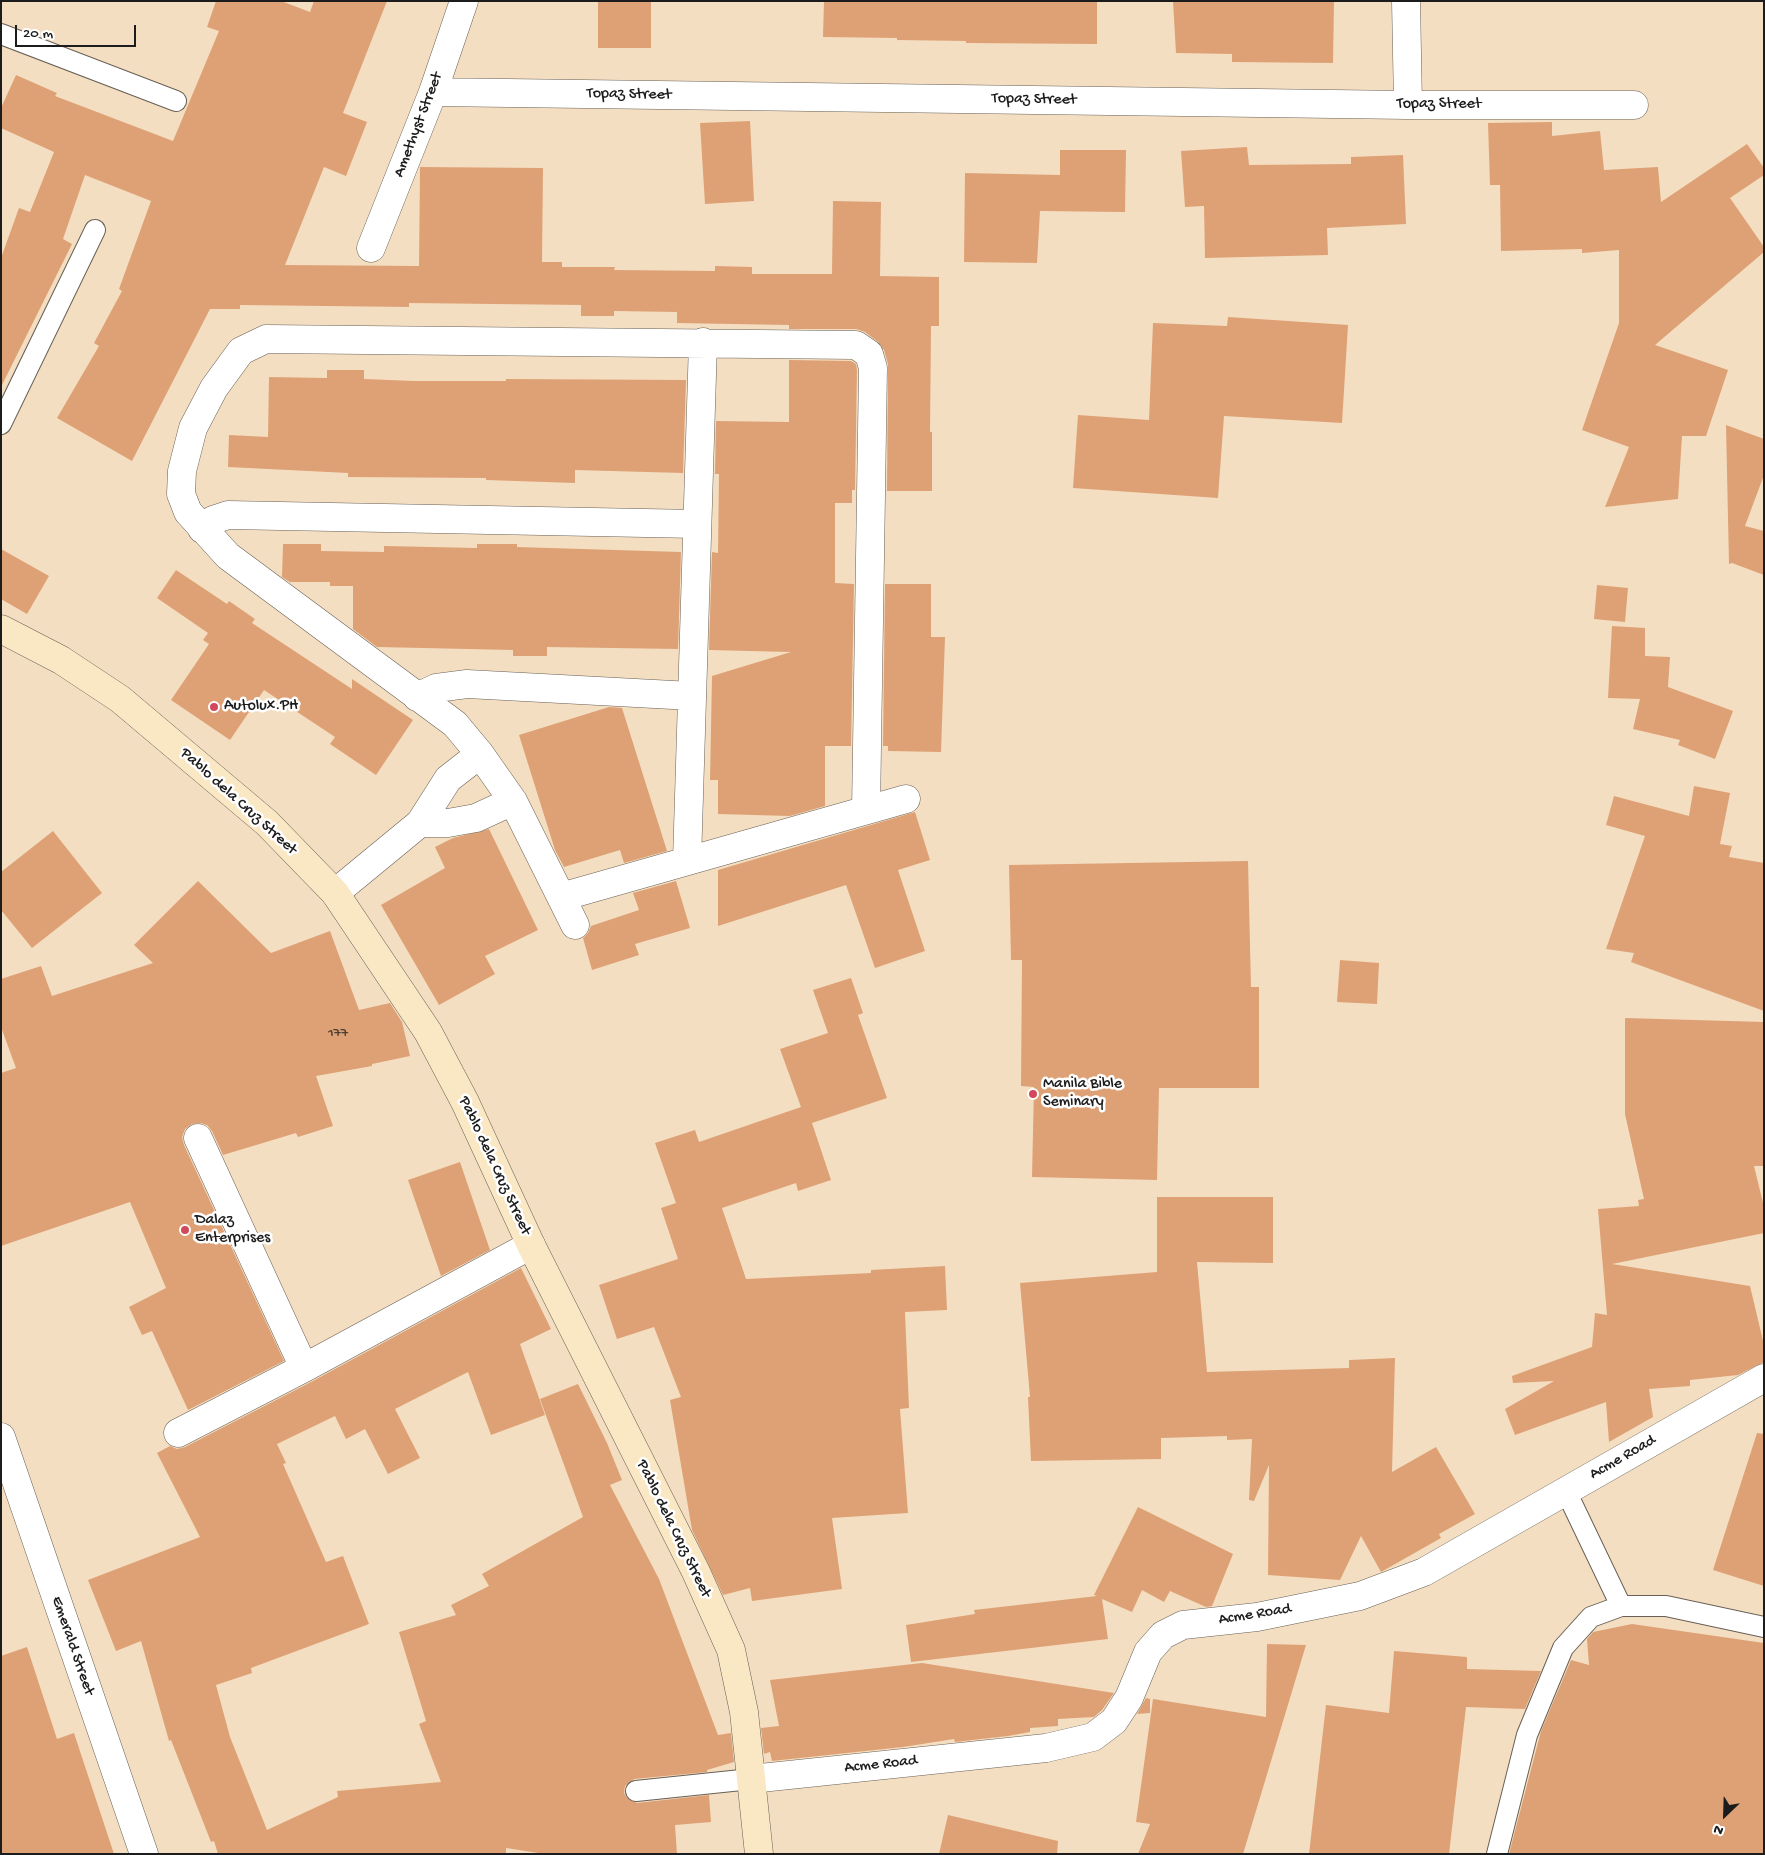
<!DOCTYPE html>
<html>
<head>
<meta charset="utf-8">
<style>
	body { margin:0 }
	#map { position:relative; width:1765px; height:1855px; overflow:hidden; background:#f4dec1; font-family:"Gochi Hand",sans-serif }
	canvas { display:block }
	.frame { position:absolute; inset:0; border:2px solid #1c1c1c; pointer-events:none }
	.north { position:absolute; left:1700px; top:1790px; width:50px; height:50px; -webkit-text-stroke:4px #fff; paint-order:stroke; rotate:204deg; font-size:14px; font-weight:700; line-height:20px; text-align:center; color:#1c1c1c }
	.north::after { content:''; display:block; margin:auto; width:18px; height:22px; background:#1c1c1c; clip-path:polygon(50% 0,100% 100%,50% 72%,0 100%) }
	.scale { position:absolute; left:15px; top:25px; width:121px; height:22px; box-sizing:border-box; border:2px solid #1c1c1c; border-top:0; padding-left:6px; font-size:15px; line-height:18px; white-space:nowrap; color:#1c1c1c; -webkit-text-stroke:4px #fff; paint-order:stroke }
</style>
</head>
<body>
<div id="map">
<canvas width="1765" height="1855"></canvas>
<div class="frame"></div>
<div class="north">N</div>
<div class="scale">20 m</div>
</div>
<script>
const g = document.querySelector('canvas').getContext('2d');
g.lineJoin = 'round';
function fill(path, color) {
  g.fillStyle = color;
  g.fill(path, 'evenodd');
}
function stroke(path, color, width, dash) {
  g.strokeStyle = color;
  g.lineWidth = width;
  g.lineCap = dash ? 'butt' : 'round';
  g.setLineDash(dash || []);
  g.stroke(path);
}
function write(font, color, halo, rows, align = 'center') {
  g.font = font + ' "Gochi Hand",sans-serif';
  g.lineWidth = 5;
  g.setLineDash([]);
  g.textBaseline = 'middle';
  g.strokeStyle = halo;
  g.fillStyle = color;
  for (const [text, x, y, turn = 0] of rows) {
    g.save();
    g.translate(x, y);
    g.rotate((+turn || 0) * Math.PI / 180);
    g.textAlign = isNaN(turn) ? turn : align;
    if (halo) g.strokeText(text, 0, 0);
    g.fillText(text, 0, 0);
    g.restore();
  }
}
fill(new Path2D(`
	M216 1H281L310 12 314 1H387L343 113 367 122 346 176 324 167 285 265 419 266 420 167 543 168 542 262H562V267H615L614 270 715 271V266L752 267V274H832L833 201 881 202 880 276 939 277V326H931L930 432H932V491H887L888 364 884 350 878 342 865 332 856 329H789V325L677 323V312L614 311V316H581V305L409 303V307L240 305V309H210L132 461 57 418 99 346 94 343 122 291 119 289 151 201 85 175 63 239 72 244 1 387V258L19 208 30 212 54 152 1 128V108L16 75 57 93 55 96 173 141 219 31 207 27Z
	M598 1H651V48H598Z
	M824 1H1097V44L966 43V41L897 40V38L823 37Z
	M1173 1H1334L1333 63 1232 62V54L1176 53Z
	M750 121 754 201 705 204 700 123Z
	M1552 122V136L1600 131 1604 170 1658 167 1661 202 1747 144 1764 168V175L1730 198 1764 247V252L1655 345 1728 370 1706 436H1682L1678 499 1605 507 1629 447 1582 430 1619 323V250L1582 253V249L1501 251 1500 185H1490L1488 123Z
	M1247 147 1249 165 1351 164V157L1403 155 1406 224 1327 228 1328 255 1205 258 1204 206 1185 207 1181 151Z
	M1060 150H1126L1125 212 1040 211 1037 263 964 262 965 173 1060 175Z
	M1228 317 1348 325 1342 423 1224 416 1218 498 1073 488 1078 415 1149 420 1153 323 1227 326Z
	M789 360 851 361 856 364 857 370 855 490H852V503H835V583L854 584 851 746H825V806L790 816 718 814V780H710L712 676 791 652 709 650 712 552 718 553 719 474H715L716 421 789 422Z
	M327 370H364V379L414 381H506V379L686 380 683 473 575 470V483L486 480V478L348 477V473L228 467 229 435 268 437 269 377 327 378Z
	M1726 425 1764 439V475L1745 526 1764 531V575L1732 563 1729 564Z
	M283 544H321V551L384 552V546L477 548V544H517V547L681 552 678 649 547 647V656H513V650L377 647 353 629V586H330V582H290L282 577Z
	M1 549 49 576 27 614 1 599Z
	M176 570 227 604 229 601 255 619 252 623 352 689V679L413 720 376 775 330 744 335 737 264 690 230 740 171 700 209 644 203 640 208 633 157 598Z
	M885 584H931V637H945L941 752 888 751V746H883Z
	M1597 585 1628 588 1625 622 1594 619Z
	M1612 626 1645 628V656L1670 657 1668 687 1733 711 1715 759 1678 745 1680 740 1633 729 1640 699 1608 698Z
	M609 707 622 708 667 851 624 863 620 850 564 867 555 850 519 735Z
	M1694 786 1730 793 1720 844 1732 846 1729 857 1764 863V1011L1631 962 1634 953 1606 949 1645 836 1606 825 1614 796 1689 816Z
	M915 812 930 860 898 870 925 951 875 968 846 885 718 926V870Z
	M489 829 538 930 485 956 495 974 439 1005 381 905 445 868 435 847 453 838Z
	M53 831 102 893 32 948 1 910V872Z
	M1248 861 1251 987H1259V1088H1159L1157 1180 1032 1177 1034 1087 1021 1086 1022 960H1011L1009 865Z
	M198 881 271 953 330 931 359 1010 390 1003 402 1022 410 1056 372 1064V1066L316 1076 333 1126 298 1137 296 1133 223 1155 212 1131 207 1125 200 1123 192 1124 185 1129 182 1137 184 1145 284 1361 188 1410 152 1331 142 1335 129 1307 166 1288 130 1202 1 1246V1073L16 1068 1 1027V979L41 966 52 996 153 963 134 945Z
	M676 881 690 928 635 944 639 955 592 970 583 938 588 933 591 926 639 910 633 893Z
	M1340 960 1379 963 1377 1004 1337 1002Z
	M851 978 863 1013 858 1015 887 1098 812 1123 831 1180 798 1191 796 1183 722 1208 746 1279 871 1273V1270L945 1266 947 1310 905 1312 909 1408 900 1409 908 1513 832 1518 842 1589 752 1601 750 1588 723 1595 692 1530 670 1400 681 1397 654 1327 617 1339 599 1285 678 1259 661 1208 676 1203 655 1143 695 1130 699 1142 801 1107 780 1049 828 1033 813 990Z
	M1625 1018 1764 1022V1166H1754L1764 1207V1233L1612 1264 1750 1286 1764 1345V1362L1738 1375 1690 1380V1386L1649 1389 1653 1417 1609 1442 1606 1402 1515 1435 1505 1409 1554 1381 1513 1383 1512 1376 1592 1347 1595 1313 1607 1315 1598 1209 1639 1206 1638 1200 1644 1199 1625 1114Z
	M460 1162 490 1250 441 1276 408 1180Z
	M1157 1197H1273V1263L1197 1262 1207 1372 1349 1368V1360L1395 1358 1392 1472 1436 1447 1475 1514 1439 1534 1441 1538 1381 1572 1361 1536 1340 1580 1268 1575 1269 1465 1254 1501 1249 1500 1252 1439 1227 1440V1436L1161 1438V1459L1031 1461 1028 1397H1030L1020 1283 1157 1272Z
	M521 1268 551 1329 520 1344 545 1415 491 1435 468 1372 395 1409 420 1458 388 1474 365 1429 346 1439 335 1416 277 1444 286 1463 283 1464 326 1562 343 1556 369 1624 251 1668 252 1673 216 1685 230 1737 267 1830 338 1797 337 1791 441 1782 419 1724 426 1721 399 1632 456 1615 451 1605 489 1586 482 1574 583 1517 540 1399 578 1384 607 1443 622 1480 610 1485 659 1579 718 1735 731 1733 734 1762 707 1770V1772L634 1779 625 1786 624 1793 627 1798 637 1803 709 1795 711 1822 675 1825 677 1854H545L506 1848V1854H218L214 1841 211 1842 171 1740 169 1741 141 1641 116 1651 88 1580 200 1537 157 1453 170 1446 177 1449 185 1447 311 1382Z
	M1757 1433 1764 1434V1586L1713 1570Z
	M1138 1507 1233 1554 1212 1606 1206 1607 1170 1591 1164 1602 1142 1590 1132 1612 1102 1599 1108 1639 911 1662 906 1625 975 1614 974 1610 1097 1596 1094 1595Z
	M1632 1624 1764 1643V1854H1509L1541 1731 1571 1660 1589 1665 1587 1639 1593 1632Z
	M1267 1644 1306 1645 1243 1854H1138L1150 1824 1136 1822 1153 1699 1266 1717Z
	M27 1647 57 1739 74 1733 114 1854H1V1656Z
	M1394 1651 1467 1657V1669L1541 1671 1525 1709 1466 1707 1449 1854H1309L1326 1705 1389 1713Z
	M922 1663 1114 1693 1102 1710 1094 1717 1058 1719V1726L1030 1728V1732L1008 1736 955 1742 954 1739 903 1747 772 1761 770 1752 764 1754 761 1728 779 1726 770 1680Z
	M1146 1698 1150 1699V1713L1137 1714Z
	M948 1815 1058 1841 1057 1854H939Z`), '#dea175');
const lane = new Path2D(`
	M1 34 176 101
	M1 424 95 230
	M1566 1491 1621 1606
	M636 1791 751 1779
	M1497 1854 1527 1735 1563 1648 1591 1617 1621 1606H1666L1764 1627`);
const street = new Path2D(`
	M1406 1 1408 105
	M433 92 1408 105H1634
	M371 248 433 92 464 1
	M202 529 213 520 228 515 697 524
	M417 697 436 688 467 684 692 696
	M420 823H448L476 818 513 801
	M687 861 703 342
	M335 893 420 823 448 779 480 754
	M561 897 906 799
	M575 925 513 801 480 754 455 724 228 556 188 512 181 494 182 471 193 428 214 388 241 351 266 339 856 345 869 354 873 368 866 810
	M198 1138 304 1368
	M178 1433 304 1368 531 1245
	M1 1437 144 1854
	M751 1779 1046 1748 1093 1737 1114 1721 1129 1698 1148 1652 1163 1635 1183 1625 1257 1617 1360 1596 1424 1572 1764 1378`);
const secondary = new Path2D(`
	M1 629 61 660 120 699 267 823 335 893 428 1032 465 1102 531 1245 696 1572 731 1650 744 1712 759 1854`);
stroke(lane, '#686056', 22);
stroke(street, '#686056', 29);
stroke(secondary, '#686056', 29);
stroke(lane, '#fff', 20);
stroke(street, '#fff', 28);
stroke(secondary, '#fae7c3', 28);
for (const [x, y, r, color] of [
	[214,707,5,"#d1495b"],
	[1033,1094,5,"#d1495b"],
	[185,1230,5,"#d1495b"]
]) {
  const dot = new Path2D();
  dot.arc(x, y, r, 0, 2 * Math.PI);
  g.fillStyle = color;
  g.fill(dot);
  stroke(dot, '#fff', 2);
}
write('14px', '#4c3d32', null, [
	["177",338,1034]
]);
write('16px', '#1c1c1c', '#fff', [
	["Topaz Street",629,95,1],
	["Topaz Street",1034,100,1],
	["Topaz Street",1439,105],
	["Amethyst Street",419,125,-69],
	["Pablo dela Cruz Street",238,802,42],
	["Pablo dela Cruz Street",494,1166,65],
	["Acme Road",1623,1458,-30],
	["Pablo dela Cruz Street",673,1529,64],
	["Acme Road",1255,1615,-9],
	["Emerald Street",72,1646,71],
	["Acme Road",881,1765,-6]
]);
write('16px', '#1c1c1c', '#fff', [
	["Autolux.PH",224,707],
	["Manila Bible",1043,1085],
	["Seminary",1043,1103],
	["Dalaz",195,1221],
	["Enterprises",195,1239]
], 'left');
</script>
</body>
</html>
